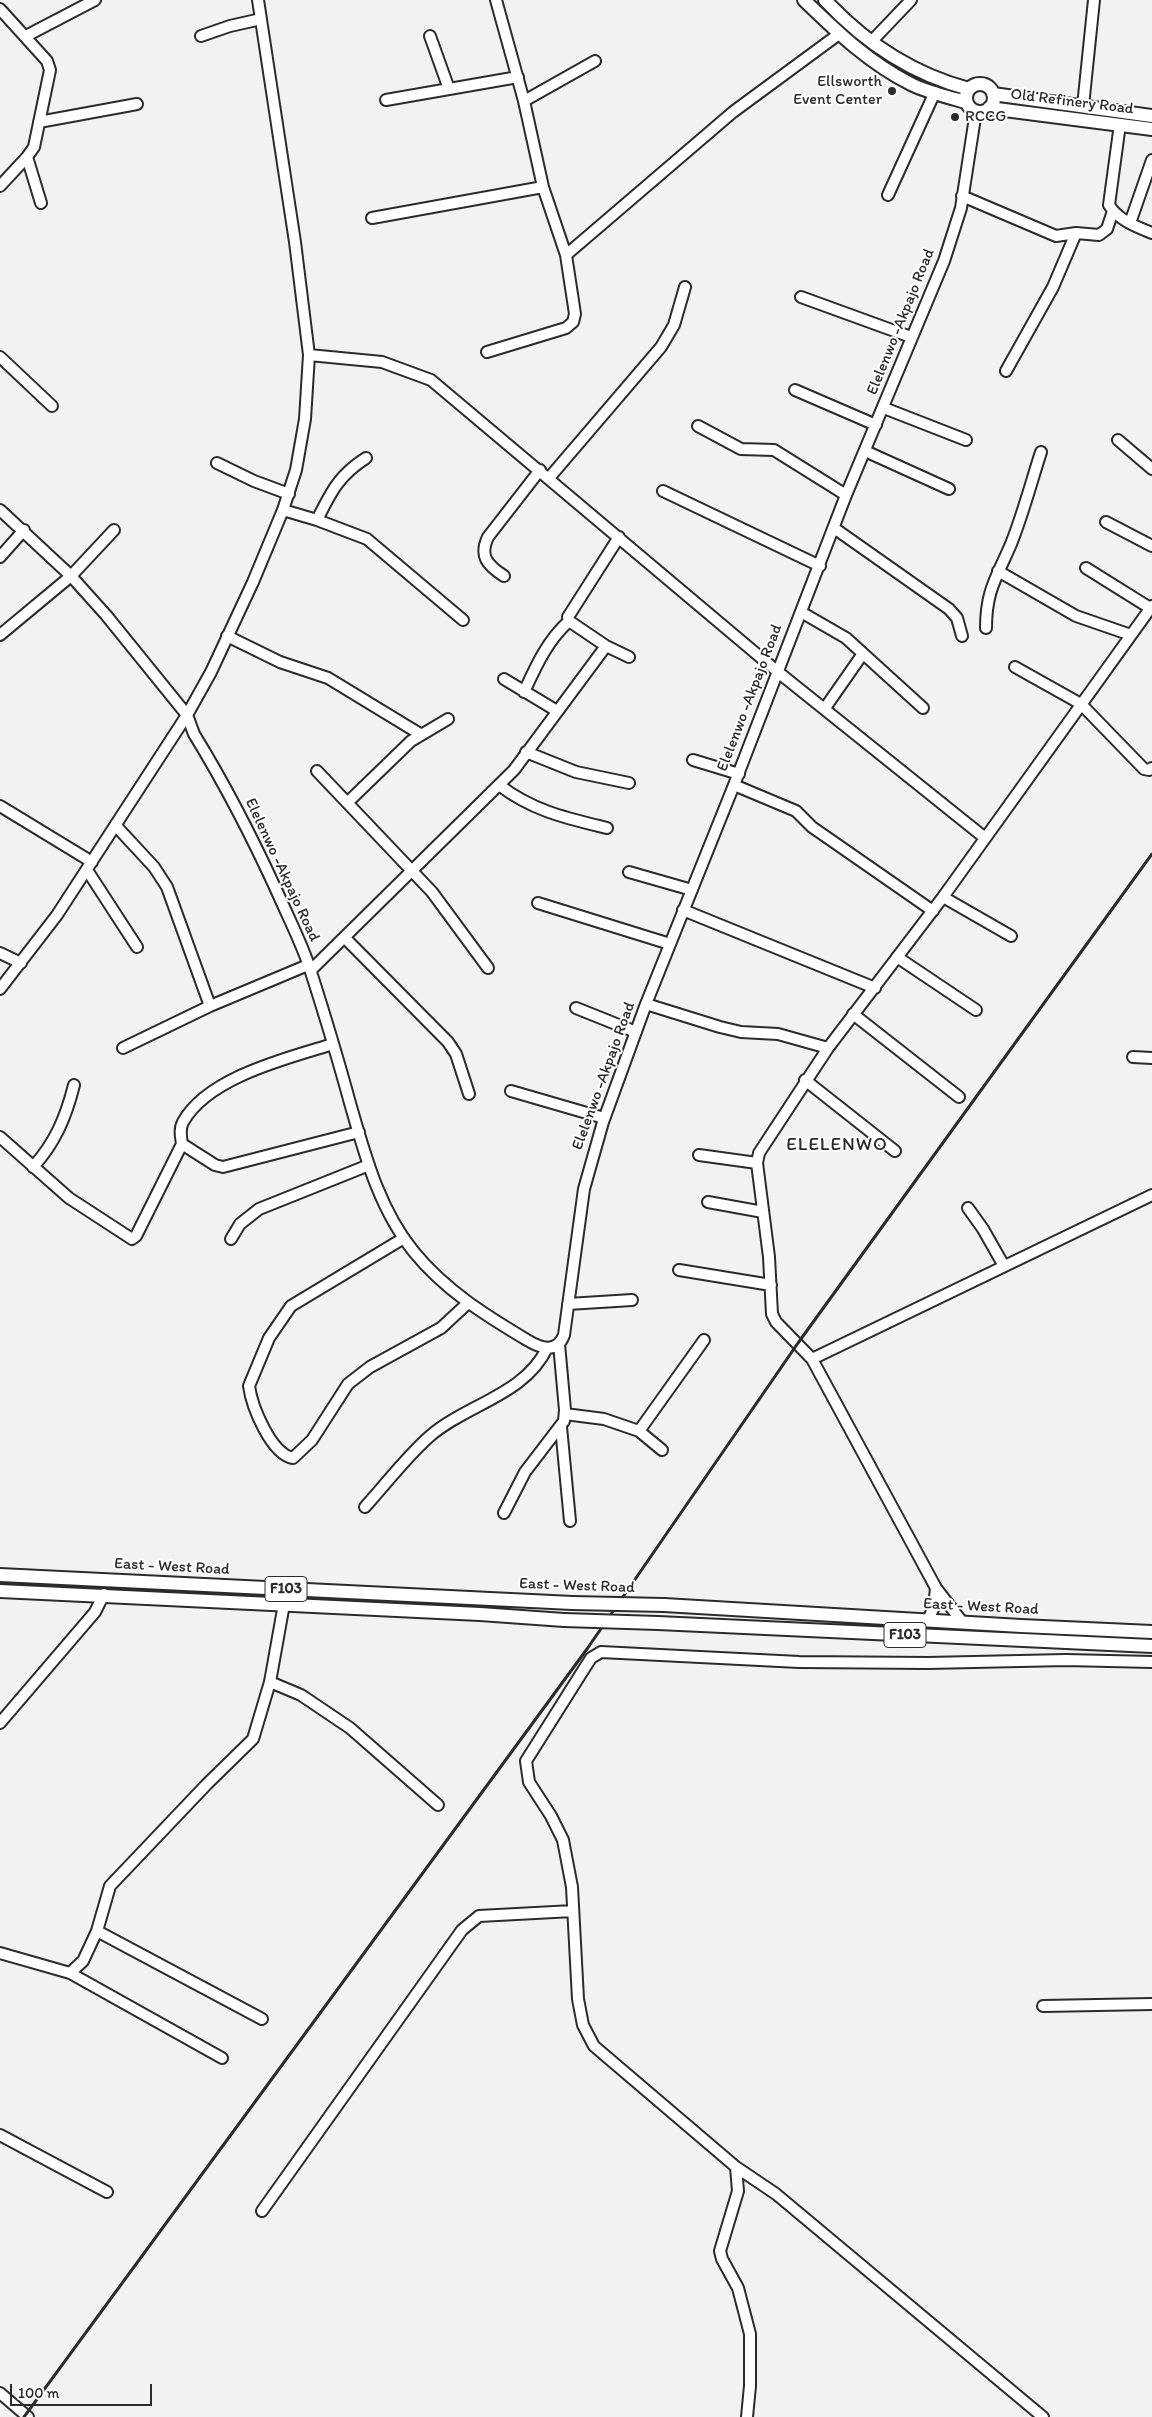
<!DOCTYPE html>
<html>
<head>
<meta charset="utf-8">
<style>
	body { margin:0 }
	#map { position:relative; width:1152px; height:2417px; overflow:hidden; background:#f2f2f2; font-family:Itim,sans-serif }
	canvas { display:block }
	.scale { position:absolute; left:10px; top:2384px; width:142px; height:22px; box-sizing:border-box; border:2px solid #2b2b2b; border-top:0; padding-left:6px; font-size:15px; line-height:18px; white-space:nowrap; color:#2b2b2b; -webkit-text-stroke:4px #fff; paint-order:stroke }
</style>
</head>
<body>
<div id="map">
<canvas width="1152" height="2417"></canvas>
<div class="scale">100 m</div>
</div>
<script>
const g = document.querySelector('canvas').getContext('2d');
g.lineJoin = 'round';
function stroke(path, color, width, dash) {
  g.strokeStyle = color;
  g.lineWidth = width;
  g.lineCap = dash ? 'butt' : 'round';
  g.setLineDash(dash || []);
  g.stroke(path);
}
function write(font, color, halo, rows, align = 'center') {
  g.font = font + ' Itim,sans-serif';
  g.lineWidth = 4;
  g.setLineDash([]);
  g.textBaseline = 'middle';
  g.strokeStyle = halo;
  g.fillStyle = color;
  for (const [text, x, y, turn = 0] of rows) {
    g.save();
    g.translate(x, y);
    g.rotate((+turn || 0) * Math.PI / 180);
    g.textAlign = isNaN(turn) ? turn : align;
    if (halo) g.strokeText(text, 0, 0);
    g.fillText(text, 0, 0);
    g.restore();
  }
}
const minor = new Path2D(`
	M0 9 47 61 50 70 34 147 27 157 0 186
	M26 36 95 0
	M201 36 230 26 261 19
	M430 36 449 89
	M871 42 911 0
	M386 100 518 77
	M524 101 595 61
	M1083 106 1094 0
	M39 122 137 104
	M1120 124 1109 205C1118 220 1137 227 1152 233
	M27 157 41 203
	M888 195 935 92
	M962 196 1056 236 1076 233 1099 235 1107 229 1113 211
	M372 218 543 187
	M1130 223 1152 160
	M566 255 733 112 839 34
	M801 297 911 337
	M487 352 566 328 573 322 575 314 566 255 543 187 524 101 496 0
	M309 355 382 362 431 380 778 672 985 838
	M0 357 52 406
	M1006 371 1053 287 1076 233
	M795 390 876 425
	M884 408 966 440
	M698 426 741 449 774 450 846 495
	M1118 440 1152 469
	M865 451 949 489
	M217 463 254 481 289 494
	M549 478 661 347 674 325 685 287
	M663 491 820 566
	M0 510 71 576 106 615 187 715 194 734C226 786 254 841 279 896 290 921 303 946 311 972 325 1016 338 1059 350 1103 365 1155 379 1209 414 1252 445 1290 485 1315 527 1340 540 1348 557 1354 564 1335L584 1189 603 1122 646 1004 734 785 846 495 944 261 961 208 976 111
	M283 510 317 520 367 539 463 620
	M317 520C331 492 339 475 366 458
	M1106 522 1152 546
	M834 528 949 609 957 618 962 636
	M0 557 24 530
	M1086 568 1150 608
	M998 571 1076 616 1131 635
	M504 576C487 565 479 556 488 537L540 470
	M801 612 846 638 923 708
	M569 621 606 646 629 657
	M986 628C986 590 997 577 1011 544 1023 514 1031 483 1041 452
	M0 635 71 576 114 530
	M227 636 280 662 328 678 420 734
	M1015 667 1081 704 1144 769 1149 770 1152 768
	M504 679 557 711
	M524 692C536 666 547 641 569 621L568 617 619 537
	M825 708 862 655
	M526 752 576 772 629 783
	M693 760 739 774
	M317 771 432 892 488 968
	M499 785C533 811 566 818 607 828
	M734 785 796 811 812 827 933 911
	M348 802 411 741 448 719
	M0 806 92 862
	M116 826 154 867 167 887 210 1006
	M87 870 137 947
	M629 872 692 890
	M943 897 1011 936
	M538 903 670 944
	M683 910 875 988
	M345 938 448 1042 456 1054 469 1094
	M0 953 21 963
	M897 957 976 1010
	M311 970 514 770 606 646
	M0 989 57 915 187 715 211 672 253 582 283 510 296 470 305 419 309 355 295 242 258 0
	M646 1004 720 1027 741 1032 778 1034 828 1048
	M576 1008 636 1032
	M853 1014 959 1097
	M123 1048 210 1006 308 965
	M1133 1057 1152 1058
	M805 1080 895 1151
	M511 1091 604 1118
	M0 1137 69 1198 132 1239 136 1236 182 1144C181 1137 179 1129 183 1122 208 1077 288 1058 333 1044
	M182 1144 215 1165 223 1167 359 1132
	M699 1155 757 1163
	M33 1167C55 1143 66 1117 74 1085
	M708 1202 763 1212
	M968 1208 983 1229 1004 1266
	M404 1238 291 1306 269 1338 249 1386C252 1407 271 1454 293 1458L312 1440 348 1384 370 1367 441 1328 468 1303
	M231 1239 240 1224 259 1209 369 1165
	M679 1270 771 1285
	M568 1304 632 1300
	M812 1359 1152 1195
	M565 1414 604 1419 639 1431 662 1450
	M561 1427 570 1521
	M639 1431 704 1340
	M365 1507C386 1484 406 1457 430 1436 467 1404 525 1395 547 1348
	M504 1513 525 1472 564 1421 565 1410 559 1344
	M928 1620 934 1607 936 1588
	M963 1623 936 1588 812 1359 776 1322 772 1314 769 1257 757 1163 759 1153 828 1048 943 897 1152 606
	M270 1682 301 1695 350 1728 438 1805
	M0 1723 95 1612 104 1594
	M97 1931 262 2019
	M0 1953 70 1973 222 2058
	M70 1973 83 1961 97 1931 110 1886 207 1784 253 1739 270 1682 284 1604
	M1043 2006 1152 2004
	M0 2135 107 2192
	M736 2167 738 2191 720 2251 722 2259 738 2288 750 2334V2386L747 2417
	M262 2211 462 1930 479 1916 573 1911
	M0 2393 28 2417
	M1043 2417 776 2194 736 2167 594 2046 583 2025 578 1999 572 1887 563 1840 551 1816 529 1782 526 1761 584 1669 591 1658 601 1652 799 1662 928 1663 1066 1660 1152 1662`);
const major = new Path2D(`
	M804 0C837 32 869 63 911 84 927 92 948 97 966 102
	M825 0C865 43 912 74 969 89
	M966 98a14 14 0 1 1 28 0a14 14 0 1 1-28 0Z
	M993 94 1152 116
	M989 108 1152 129
	M0 1575 572 1603
	M0 1591 480 1614 564 1620
	M664 1605 1021 1626 1152 1632
	M658 1623 1152 1646`);
stroke(minor, '#2b2b2b', 14);
stroke(major, '#2b2b2b', 16);
stroke(minor, '#fff', 10);
stroke(major, '#fff', 12);
stroke(new Path2D(`
	M24 2417 587 1649 798 1343 1152 854`), '#2b2b2b', 3);
const majorBridge = new Path2D(`
	M572 1603 664 1605
	M564 1620 658 1623`);
stroke(majorBridge, '#2b2b2b', 16, []);
stroke(majorBridge, '#fff', 12);
for (const [x, y, r, color] of [
	[892,91,5,"#2b2b2b"],
	[955,117,5,"#2b2b2b"]
]) {
  const dot = new Path2D();
  dot.arc(x, y, r, 0, 2 * Math.PI);
  g.fillStyle = color;
  g.fill(dot);
  stroke(dot, '#fff', 2);
}
for (const [x, y, w] of [
	[286,1589,42],
	[905,1635,42]
]) {
  const box = new Path2D();
  box.roundRect(x - w / 2, y - 12.5, w, 25, 4);
  g.fillStyle = '#fff';
  g.fill(box);
  stroke(box, '#2b2b2b', 1);
}
write('bold 15px', '#2b2b2b', null, [
	["F103",286,1589],
	["F103",905,1635]
]);
write('16px', '#2b2b2b', '#fff', [
	["Ellsworth",882,82],
	["Event Center",882,100],
	["RCCG",965,117,"left"]
], 'right');
write('16px', '#2b2b2b', '#fff', [
	["Old Refinery Road",1072,102,7],
	["Elelenwo -Akpajo Road",901,322,-68],
	["Elelenwo -Akpajo Road",750,698,-69],
	["Elelenwo -Akpajo Road",282,870,65],
	["Elelenwo -Akpajo Road",604,1076,-70],
	["East - West Road",172,1567,3],
	["East - West Road",577,1586,2],
	["East - West Road",981,1607,3]
]);
g.letterSpacing = '1px';
write('19px', '#2b2b2b', '#fff', [
	["ELELENWO",837,1145]
]);
g.letterSpacing = '0px';
</script>
</body>
</html>
